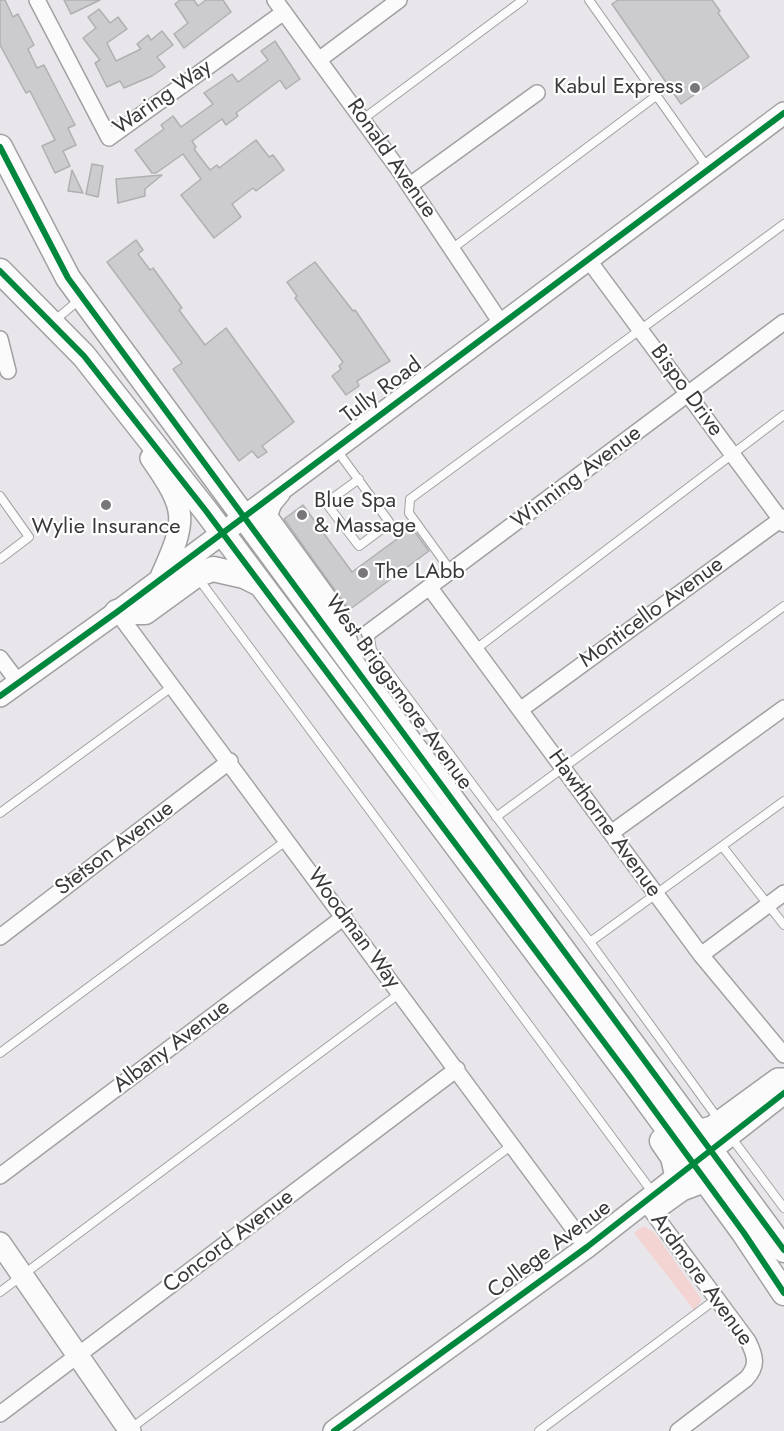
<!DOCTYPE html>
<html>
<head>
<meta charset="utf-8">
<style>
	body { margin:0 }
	canvas { display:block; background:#e8e6ea }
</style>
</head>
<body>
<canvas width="784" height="1431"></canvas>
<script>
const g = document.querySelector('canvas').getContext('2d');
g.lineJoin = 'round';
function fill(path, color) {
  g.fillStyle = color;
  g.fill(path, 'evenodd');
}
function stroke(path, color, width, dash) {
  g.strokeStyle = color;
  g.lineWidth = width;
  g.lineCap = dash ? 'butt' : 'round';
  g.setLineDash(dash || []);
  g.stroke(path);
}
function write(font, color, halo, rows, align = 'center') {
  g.font = font + ' Jost,sans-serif';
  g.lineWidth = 4.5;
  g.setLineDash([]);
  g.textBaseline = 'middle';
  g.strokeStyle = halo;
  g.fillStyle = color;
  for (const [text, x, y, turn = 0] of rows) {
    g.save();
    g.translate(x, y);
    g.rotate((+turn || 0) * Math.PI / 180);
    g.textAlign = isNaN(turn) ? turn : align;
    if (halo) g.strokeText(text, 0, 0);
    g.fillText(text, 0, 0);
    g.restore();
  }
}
fill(new Path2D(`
	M643 1226 654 1232 702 1300 694 1310 634 1233Z`), '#f3d4d2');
const building = new Path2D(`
	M0 0H5L13 17 18 14 34 45 28 49 37 68 44 65 75 125 68 128 76 145 63 151 70 166 55 173 42 146 55 140 30 91 26 93 0 45Z
	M64 0H100L71 14Z
	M180 0H194L198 6 206 0H223L231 12 184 48 174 34 188 23 175 4Z
	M618 0H712L720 11 718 13 749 57 681 104 612 4Z
	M99 9 110 23 118 17 127 29 107 43 116 61 141 49 137 44 148 35 151 40 162 31 173 45 157 57 165 67 152 76 124 88 120 81 107 87 95 63 100 60 83 38 96 28 88 17Z
	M275 41 300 79 286 89 280 80 236 113 238 116 226 125 222 119 192 141 196 147 194 149 210 170 217 165 219 168 256 140 269 157 273 155 284 170 256 191 253 188 232 204 241 217 214 238 181 195 201 179 183 154 156 173H152L135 150 164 129 161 125 173 116 181 127 213 104 204 93 232 74 238 82 268 60 261 51Z
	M92 164 103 166 98 197 86 194Z
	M72 170 83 193 68 191Z
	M162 175 145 189V196L118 203 116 179Z
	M136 240 143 250 138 254 150 270 153 268 182 308 179 310 205 345 226 328 294 422 262 446 267 452 258 458 252 451 239 461 173 369 182 363 107 262Z
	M315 262 353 311 355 310 390 361 357 381 359 386 346 395 332 376 341 369 339 366 343 362 295 298 297 296 287 282Z
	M303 505 352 572 412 528 429 551 349 610 284 519Z`);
fill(building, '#cccccf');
stroke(building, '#b0afb2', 1.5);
const lane = new Path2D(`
	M589 0 707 167
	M363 119 523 0
	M453 248 656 96
	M54 321 79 300
	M336 449 390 523 359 546 326 503 359 479
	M0 496 29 537 0 559
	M451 571 409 513 410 499 784 224
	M198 578 653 1193
	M369 632 372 650 590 942 719 1120
	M476 649 784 415
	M0 813 173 686
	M496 817 784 606
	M722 846 784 925
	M590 942 784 801
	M0 1053 287 840
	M731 1137 784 1208
	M0 1292 400 993
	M130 1429 512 1145
	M539 1431 716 1299`);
const street = new Path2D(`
	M37 0 109 138 284 12
	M275 0 399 170 501 323
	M320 59 399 0
	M410 185 537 93
	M587 258 784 524
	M0 339 8 371
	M430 588 701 955 784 1055
	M117 612 587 1247
	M369 632 784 322
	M0 658 18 682
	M520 710 784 517
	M611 833 784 708
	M0 937 230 761
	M701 955 784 893
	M0 1176 344 917
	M645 1202 748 1341C756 1357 758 1366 746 1379L678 1431
	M0 1414 457 1069`);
const secondary = new Path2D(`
	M151 458C188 511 187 519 161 577
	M280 492 271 503 266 516 337 614 352 657
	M0 696 117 612 784 113
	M697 1131 712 1127 778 1079H784
	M661 1205 682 1190 706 1181
	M0 1243 130 1431
	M334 1431 587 1247 784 1093`);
const primary = new Path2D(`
	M0 147 68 278 784 1250
	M0 271 84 356 206 511 630 1077 744 1233 784 1293
	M117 612H145L196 575 213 569 244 576 260 584
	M662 1141 673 1157 677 1175`);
stroke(lane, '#a2a0a2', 10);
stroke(street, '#a2a0a2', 18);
stroke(secondary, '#a2a0a2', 24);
stroke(primary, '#a2a0a2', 27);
stroke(lane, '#fcfbfc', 8);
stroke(street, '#fcfbfc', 15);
stroke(secondary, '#fcfbfc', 21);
stroke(primary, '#fcfbfc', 24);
stroke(new Path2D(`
	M0 147 68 278 784 1250
	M0 271 84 356 206 511 630 1077 744 1233 784 1293
	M0 696 117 612 784 113
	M334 1431 587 1247 784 1093`), '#00873e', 6);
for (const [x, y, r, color] of [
	[695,88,6,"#787679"],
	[106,505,6,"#787679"],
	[302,515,6,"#787679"],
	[363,573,6,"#787679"]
]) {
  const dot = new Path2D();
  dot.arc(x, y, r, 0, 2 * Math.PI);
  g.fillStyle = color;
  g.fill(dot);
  stroke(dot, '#fff', 2);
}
write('22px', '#3b393c', '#fff', [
	["Kabul Express",683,88,"right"],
	["Blue Spa",314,502],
	["& Massage",314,527],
	["Wylie Insurance",106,528,"center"],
	["The LAbb",375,573]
], 'left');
write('22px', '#3b393c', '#fff', [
	["Waring Way",163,98,-35],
	["Ronald Avenue",391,159,55],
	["Tully Road",382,391,-37],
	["Bispo Drive",686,391,54],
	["Winning Avenue",577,478,-37],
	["Monticello Avenue",652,613,-36],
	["West Briggsmore Avenue",398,693,54],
	["Hawthorne Avenue",604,824,54],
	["Stetson Avenue",115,849,-37],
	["Woodman Way",353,929,54],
	["Albany Avenue",172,1047,-37],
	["Concord Avenue",229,1242,-37],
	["College Avenue",550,1250,-37],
	["Ardmore Avenue",701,1280,54]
]);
</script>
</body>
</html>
